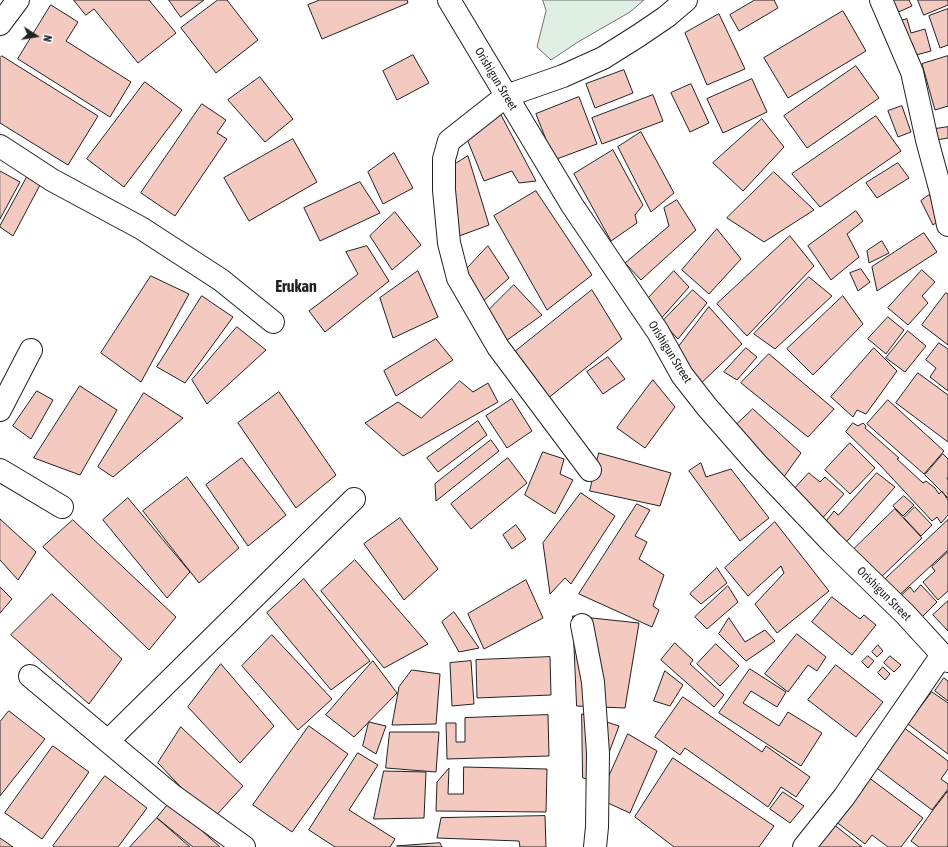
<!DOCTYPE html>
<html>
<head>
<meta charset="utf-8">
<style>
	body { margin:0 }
	#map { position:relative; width:948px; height:847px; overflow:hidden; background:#fff; font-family:"Asap Condensed",sans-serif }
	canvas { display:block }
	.north { position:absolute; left:16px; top:16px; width:40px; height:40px; -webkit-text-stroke:3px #fff; paint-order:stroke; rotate:102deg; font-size:11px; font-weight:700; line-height:16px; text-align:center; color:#222 }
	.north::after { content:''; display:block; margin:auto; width:14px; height:18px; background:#222; clip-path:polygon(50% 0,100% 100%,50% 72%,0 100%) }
</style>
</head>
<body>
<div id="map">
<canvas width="948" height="847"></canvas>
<div class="north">N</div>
</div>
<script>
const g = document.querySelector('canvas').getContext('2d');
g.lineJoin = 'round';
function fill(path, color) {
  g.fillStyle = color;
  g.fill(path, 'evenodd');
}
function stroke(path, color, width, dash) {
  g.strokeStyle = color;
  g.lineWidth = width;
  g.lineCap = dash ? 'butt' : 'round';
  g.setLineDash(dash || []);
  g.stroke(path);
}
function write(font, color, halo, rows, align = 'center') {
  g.font = font + ' "Asap Condensed",sans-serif';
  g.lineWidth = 3;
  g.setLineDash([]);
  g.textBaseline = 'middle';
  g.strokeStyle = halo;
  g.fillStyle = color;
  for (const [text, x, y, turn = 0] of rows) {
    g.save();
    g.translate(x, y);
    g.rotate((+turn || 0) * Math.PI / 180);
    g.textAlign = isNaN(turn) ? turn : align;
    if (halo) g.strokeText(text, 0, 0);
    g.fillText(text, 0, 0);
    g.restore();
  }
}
const green = new Path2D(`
	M543 0H644L630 12 578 42 551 60 537 47 546 11Z`);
fill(green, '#e0efe3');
stroke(green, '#6f6f6f', 1);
const building = new Path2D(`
	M74 0H149L176 33 138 63 94 9 86 15Z
	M169 0H204L181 17Z
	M218 0H227L258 40 216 73 181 28Z
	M320 0H407L408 3 322 39 308 5Z
	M755 0H774L778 8 739 31 730 15Z
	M888 0H909L912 6 894 14Z
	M918 0H948V5L924 15Z
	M51 5 78 22 66 41 131 82 110 117 18 59Z
	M948 9V45L940 48 929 16Z
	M843 11 866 51 788 98 764 58Z
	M719 14 745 69 707 85 685 33Z
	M907 19 911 33 925 29 931 51 916 55 912 43 903 46 897 22Z
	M413 55 429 83 397 100 383 71Z
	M2 56 98 116 68 165 0 123V58Z
	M948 56V106L935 110 922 64Z
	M856 66 879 98 807 148 784 116Z
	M624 70 633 93 595 108 586 84Z
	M260 77 293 119 265 142 228 100Z
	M752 79 767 112 723 133 707 99Z
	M145 82 182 110 124 187 87 159Z
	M691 84 709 123 690 132 671 93Z
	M653 95 663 121 602 144 592 118Z
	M579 97 597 144 554 160 536 114Z
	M202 104 226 120 217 133 227 139 175 216 141 193Z
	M902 106 911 132 898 137 888 111Z
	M501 115 536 181 519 183 512 171 484 181 467 139Z
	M876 116 901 151 820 207 792 174Z
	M762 119 784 147 743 191 713 163Z
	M948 127V138L931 141 929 130Z
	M641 132 674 193 651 212 618 147Z
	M293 139 317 182 249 221 224 178Z
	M613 150 643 205 635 215 637 223 611 241 574 174Z
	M394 153 413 188 383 204 368 172Z
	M468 156 489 225 459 236 449 168Z
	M898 163 909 178 877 198 866 183Z
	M0 171 20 182 0 219Z
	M774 172 814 210 764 242 727 218Z
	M27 177 40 185 13 236 0 227V226Z
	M360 182 380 213 320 241 304 208Z
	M536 191 592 275 547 310 494 216Z
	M929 195 943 218 933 225 921 201Z
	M677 200 696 230 641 280 625 263 669 226 664 208Z
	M856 211 863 221 847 234 859 257 831 280 808 246Z
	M395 212 421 245 392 270 370 236Z
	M717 229 741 259 709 294 682 270Z
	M924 233 937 252 877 291 872 267Z
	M790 236 814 266 747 336 717 304Z
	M882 241 889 253 869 263 867 251Z
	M367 246 389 281 325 332 309 311 358 274 346 252Z
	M488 246 509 278 480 304 462 274Z
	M861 269 870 282 858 291 850 273Z
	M922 270 935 282 922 296 928 303 908 325 888 308Z
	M418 271 438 317 393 338 380 298Z
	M674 271 689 287 658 322 639 308Z
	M151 276 189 294 141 382 101 353Z
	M809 277 832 296 775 349 754 334Z
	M514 285 542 315 503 343 486 313Z
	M592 290 622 339 547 399 511 355Z
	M693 290 707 303 678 339 662 322Z
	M946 293 948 294V345L922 325Z
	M202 296 233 317 185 383 157 367Z
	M843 296 863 324 813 375 787 349Z
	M709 307 742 344 693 391 667 362Z
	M888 317 904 330 886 354 868 339Z
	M237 327 266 350 207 404 192 380Z
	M908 331 926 346 905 372 886 358Z
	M436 339 453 360 396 396 384 371Z
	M939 343 948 349V391L930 377 936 368 926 360Z
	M746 348 757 357 737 380 724 372Z
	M874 348 897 371 866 414 857 410 853 417 831 397Z
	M769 354 834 409 808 437 741 383Z
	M608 357 625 379 603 394 587 372Z
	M918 373 948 395V442L896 403Z
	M653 380 675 407 645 448 617 428Z
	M460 381 473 392 488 383 498 402 403 456 365 423 398 402 421 418Z
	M80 386 117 410 80 475 34 458Z
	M37 391 53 400 31 439 13 426Z
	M279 392 336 475 296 508 238 423Z
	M144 393 183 418 113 477 98 467Z
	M512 399 532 431 507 448 486 416Z
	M888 400 944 451 924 474 867 424Z
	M753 409 801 453 778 485 712 430 723 414 735 425Z
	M478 421 487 435 438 472 427 458Z
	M853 423 858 426 863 423 866 426 865 428 899 458 897 459 923 483 926 481 935 488 939 494 942 491 948 500V515L941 523 937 517 932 521 879 464 846 432Z
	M491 440 499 451 436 501 435 484Z
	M850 443 875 468 850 494 825 470Z
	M543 452 564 459 560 474 573 480 555 514 525 495Z
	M599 453 671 473 660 506 590 491Z
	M943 454 948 459V477L947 479H948V498L925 475Z
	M242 458 286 515 248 546 206 485Z
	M508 458 527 483 471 529 451 504Z
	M701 463 706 477 731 469 769 518 740 541 689 471Z
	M809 473 820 482 825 477 844 494 818 523 788 496Z
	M877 473 895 487 841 548 820 529 834 511 838 515Z
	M187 477 239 548 199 583 143 511Z
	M581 493 615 516 571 584 565 578 550 594 543 543Z
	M904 496 914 505 903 516 893 506Z
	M128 498 190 572 167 598 103 520Z
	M637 504 650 510 635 536 647 542 639 559 664 575 653 606 659 610 652 627 579 594Z
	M915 507 932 525 921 536 904 518Z
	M895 509 922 538 878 580 851 552Z
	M400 518 438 569 404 600 364 544Z
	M0 519 36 552 18 580 0 560Z
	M73 520 176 617 149 650 43 547Z
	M948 520V550L894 600 879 585Z
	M775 522 829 591 777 633 755 604 784 573 781 566 748 596 725 568Z
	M516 525 526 539 512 549 503 535Z
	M948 552V591L938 600 923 582 935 571 932 567Z
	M355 560 428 644 384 668 321 591Z
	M717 568 727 583 701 604 690 594Z
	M304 579 370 661 331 690 267 613Z
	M526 580 543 618 484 649 468 614Z
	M921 585 937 602 916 623 895 601 910 587 914 592Z
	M728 586 738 602 707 629 695 617Z
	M0 587 12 599 0 613Z
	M52 594 122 659 89 704 11 635Z
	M832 597 860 619 864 615 876 625 852 655 812 622Z
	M948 601V631L933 615Z
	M454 612 479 648 459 652 442 622Z
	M573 616 639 623 625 708 577 706Z
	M729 618 745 642 765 630 775 641 746 661 719 634Z
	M797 634 826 657 817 671 808 665 788 692 765 674Z
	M272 635 332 699 298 730 242 666Z
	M675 643 693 660 690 664 724 695 714 707 661 660Z
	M716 644 739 666 720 686 697 664Z
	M878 645 883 651 877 657 872 652Z
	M868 656 874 661 868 668 862 662Z
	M890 656 901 665 894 672 884 663Z
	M550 657 551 695 477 698 476 660Z
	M373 661 397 693 354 737 326 715Z
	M471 661 474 704 452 706 450 663Z
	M221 664 274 726 240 763 188 707Z
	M836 665 883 702 856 737 808 700Z
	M883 667 890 674 885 680 878 673Z
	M750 669 786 692 777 707 751 691 743 703 779 726 788 712 822 733 801 766 719 713Z
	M412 670 440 674 436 724 392 725 399 687Z
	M665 671 683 685 670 706 654 701Z
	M944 678 948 681V701L935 691Z
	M932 692 948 703V754L908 724Z
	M683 697 762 752 766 746 810 777 796 797 781 787 768 807 685 748 680 755 655 737Z
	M9 711 45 739 0 796V722Z
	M582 714 619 726 598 782 583 778Z
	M548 715 549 756 447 759 446 723H456V742H465V718Z
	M369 722 386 726 376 754 363 746Z
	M309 726 348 754 292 832 253 805Z
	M181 727 243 786 212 820 158 763Z
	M903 727 948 761V769L941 779 948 784V789L932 810 874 766Z
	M390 732H439L436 772 386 768Z
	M628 734 657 751 630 813 599 799Z
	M53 746 89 772 42 839 5 813Z
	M358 753 378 765 349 810 395 839 390 847H335L309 830Z
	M673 758 774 826 759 847H674L635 817Z
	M464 767 547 769 546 812 436 811 437 782 449 768 448 794H463Z
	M384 771 426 772 424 818 374 819Z
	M105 776 147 808 118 847H54L53 846Z
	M868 777 923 818 901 847H888L872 835 865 844 835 821Z
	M948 791V847H919L911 841 933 810Z
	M783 792 804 806 790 823 770 809Z
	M170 802 220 847H193L157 818Z
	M545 816 546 847H520L519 841 437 838 441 818Z
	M157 818 190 847H130Z
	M832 823 862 847H806Z
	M0 838 13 847H0Z
	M440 843 442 847 397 846Z`);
fill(building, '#f3c9c0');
stroke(building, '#222', 1);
const minor = new Path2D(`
	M449 0 572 205 658 332 682 375 707 407 756 463 832 543 905 614 948 661
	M881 0 912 72 927 140 941 192 948 225
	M0 24 18 0
	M0 146 52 180 141 228 221 280 273 322
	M0 410 31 350
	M0 470 62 507
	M590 470 498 347 458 278 449 243 444 190V159L449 141 506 96 563 76 603 58 638 36 666 17 686 0
	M582 625 593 682 598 753 597 827 595 847
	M30 676 172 795 244 847
	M108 741 354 499
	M804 847 844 797 942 655`);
stroke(minor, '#222', 24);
stroke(minor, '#fff', 22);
write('12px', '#222', '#fff', [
	["Orishigun Street",496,79,59],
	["Orishigun Street",670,352,58],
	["Orishigun Street",884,594,45]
]);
write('bold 16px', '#222', '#fff', [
	["Erukan",296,287]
]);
</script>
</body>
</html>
